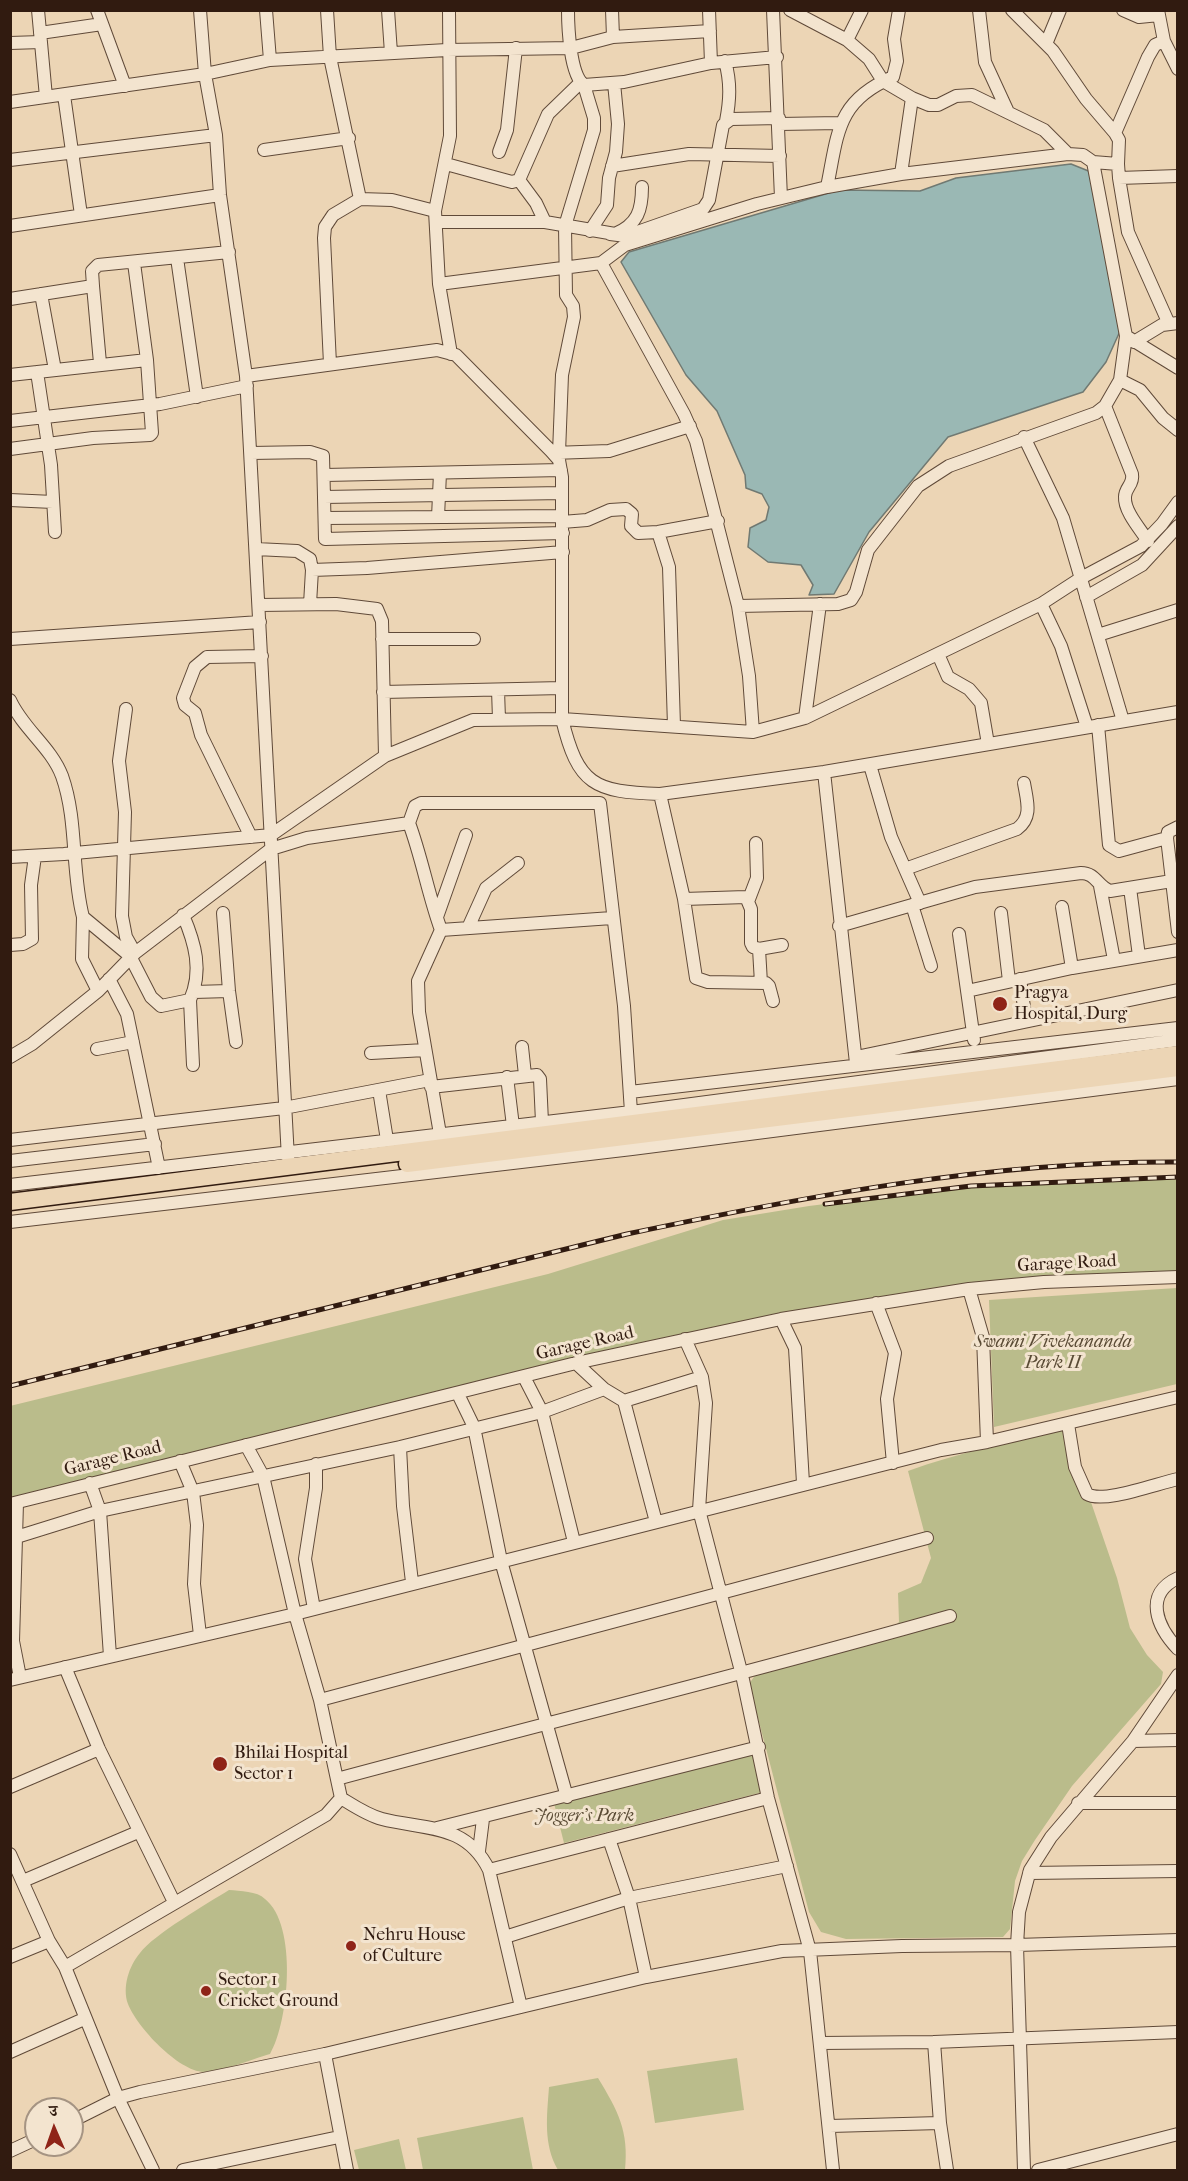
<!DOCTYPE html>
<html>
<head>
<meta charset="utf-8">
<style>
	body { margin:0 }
	#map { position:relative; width:1188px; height:2181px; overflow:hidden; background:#ecd5b5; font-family:"IM FELL French Canon","Noto Serif Devanagari",serif }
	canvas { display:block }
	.frame { position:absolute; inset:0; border:12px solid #311b10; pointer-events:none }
	.north { position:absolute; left:24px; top:2097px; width:60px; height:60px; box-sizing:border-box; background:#f3e4cf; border:2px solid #a59483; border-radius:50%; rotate:358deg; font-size:16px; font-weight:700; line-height:24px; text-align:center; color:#311b10 }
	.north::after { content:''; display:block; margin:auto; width:21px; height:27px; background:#8f2418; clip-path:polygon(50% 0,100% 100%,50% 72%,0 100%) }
</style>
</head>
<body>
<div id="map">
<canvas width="1188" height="2181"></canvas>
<div class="frame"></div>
<div class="north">उ</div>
</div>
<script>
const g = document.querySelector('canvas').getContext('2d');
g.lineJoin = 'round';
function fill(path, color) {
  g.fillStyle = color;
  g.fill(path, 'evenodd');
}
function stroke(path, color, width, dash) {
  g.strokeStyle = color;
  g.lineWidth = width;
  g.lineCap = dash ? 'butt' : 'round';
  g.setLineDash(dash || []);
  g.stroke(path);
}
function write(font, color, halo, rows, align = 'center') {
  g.font = font + ' "IM FELL French Canon",serif';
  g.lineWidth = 6;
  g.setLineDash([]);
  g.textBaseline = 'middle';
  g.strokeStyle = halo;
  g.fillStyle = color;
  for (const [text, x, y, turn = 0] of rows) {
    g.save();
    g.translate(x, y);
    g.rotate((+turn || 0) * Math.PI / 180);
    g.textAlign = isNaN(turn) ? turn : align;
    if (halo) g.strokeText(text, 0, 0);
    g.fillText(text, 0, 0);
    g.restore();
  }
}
fill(new Path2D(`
	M1177 1177V1278L1044 1282 781 1319 11 1504 10 1406 548 1274 723 1220 809 1206 971 1186Z
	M1177 1288V1384L994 1427 989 1300Z
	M1062 1428 1081 1473 1117 1578 1130 1628 1147 1655 1163 1672 1161 1684 1072 1786 1035 1840 1022 1861 1015 1881 1010 1929 1003 1937 846 1939 821 1932 809 1912 749 1684 758 1671 878 1641 899 1622 898 1593 921 1583 931 1558 908 1471C957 1453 1011 1442 1062 1428Z
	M753 1754 763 1792 564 1843 554 1803Z
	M229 1890C240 1891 257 1891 265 1899 298 1925 289 2022 270 2054 252 2059 221 2072 204 2072 178 2071 137 2027 128 2004 122 1987 129 1966 140 1953 153 1935 208 1903 229 1890Z
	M737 2058 744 2110 655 2123 647 2071Z
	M598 2078C618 2111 629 2131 625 2170H558C543 2144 547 2116 549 2087Z
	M523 2117 533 2170H423L417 2138Z
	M399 2139 406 2170H359L354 2150Z`), '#babc8b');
const water = new Path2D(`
	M1071 164 1091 172 1121 329 1106 362 1083 392 948 437 869 532 834 594 809 595 813 585 801 565 768 562 748 547 750 528 766 520 769 507 762 494 746 488 745 475 717 411 686 375 621 262 629 252 839 190 920 191 956 178Z`);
fill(water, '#9ab8b4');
stroke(water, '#707972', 1.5);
const minor = new Path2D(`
	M38 10 46 97
	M97 10 125 86
	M200 10 205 74 216 135 220 195 246 376 288 1158
	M266 10 270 60
	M327 10 330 57 360 199
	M388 10 391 53
	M449 10 450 136 435 211 439 284 451 354
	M568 10C568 27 570 75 584 85L624 82 711 63 777 57
	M612 10 613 37
	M709 10 711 63
	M773 10 781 198
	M979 10 985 62 1008 112
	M1012 10 1053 51 1086 99 1115 133 1119 140 1118 164
	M1123 10 1139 17 1159 15
	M1158 10 1164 41 1178 69
	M40 33 102 24
	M847 40 862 10
	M10 43 41 42
	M1046 44 1060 10
	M725 61C731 83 730 100 726 121
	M64 95 81 215
	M10 102 205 74 270 60 447 50 571 48 613 37 710 31
	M779 124 840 123
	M1115 133 1148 57 1155 45 1164 41
	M264 150 349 138
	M499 152 507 130 516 48
	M10 160 216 135
	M1093 162 1118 164 1119 178 1178 176
	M446 164 512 182 519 180 548 114 580 83
	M612 166 689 154 780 156
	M901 174 912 98
	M1119 178 1128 232 1169 324
	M519 180 536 203 545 222
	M827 187C838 134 836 101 893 77L897 61 894 39 899 10
	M436 222H545L615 234C638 224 642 210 642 187
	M10 226 220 195
	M590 231 607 205 609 178 616 152 618 124 614 83
	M610 234 626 236 703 209 709 200 723 125 731 119 779 118
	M177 258 197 397
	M439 284 601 263
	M93 286 92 271 98 265 229 252
	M41 294 55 370
	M10 299 93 286 100 363
	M1126 336 1178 368
	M1134 342 1162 325 1178 323
	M330 364 324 238 325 227 333 215 360 199 392 200 435 211
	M37 372 51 465 55 532
	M10 375 147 360
	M246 376 437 350 456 355 551 451 559 460 562 477V719C578 785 594 792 660 794L824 772 1178 712
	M1120 380 1140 390 1163 418 1178 430
	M1105 406 1132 474C1134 485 1125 487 1125 497 1124 511 1140 529 1148 541
	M10 421 160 404 247 386
	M1024 437 1063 518 1123 721
	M10 449 93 438 150 435 152 433 147 360 134 263
	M251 453 310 452 323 456 325 539 563 533
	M553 453 609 451 690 426
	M559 453 562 375 574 317 573 306 566 295 565 226 594 130V118L584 85
	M325 475 561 470
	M324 497 562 493
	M10 500 53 502
	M438 517 440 473
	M325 518 562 516
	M562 522 587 520 610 510 626 509 632 514 631 526 638 533 658 532 718 521
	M658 532 669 567 674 726
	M256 549 297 551 310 559 312 570 367 568 563 552
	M1086 597 1142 565 1178 526
	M310 604 312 570
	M1041 604 1061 646 1087 727
	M259 605 336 604 377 609 382 621 385 756
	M738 606 838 604 851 600 856 592 868 550 918 486 949 466 1096 413 1105 406 1120 380 1126 336 1093 162 1083 155 1068 154 1044 130 972 95 956 96 938 105H929L912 98 883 81 869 59 847 40 790 10
	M1098 635 1178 610
	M10 639 260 622
	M382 639H474
	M938 654 948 677 969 689 981 703 988 744
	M498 690 499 719
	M383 692 562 688
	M10 700C23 729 51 747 62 776 78 821 71 871 83 917L130 956 151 997 161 1006 190 1000C203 971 195 943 183 915
	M126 709 119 761 125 812 122 916 126 937 135 953
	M805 718 820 604
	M1098 725 1109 845 1119 851 1167 838
	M753 732 749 676 738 606 696 441 684 414 601 263 625 245 757 204 827 187 901 174 1068 154
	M870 765 891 837 920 903
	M824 772 856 1063
	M660 794 684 899 696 978 708 982 766 983 769 986 773 1001
	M409 823C422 858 428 894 441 930L418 981 419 1012 440 1134
	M1178 827 1168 832 1167 838 1178 932
	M251 837 201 735 195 713 185 705 183 698 195 667 207 657 262 656
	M10 857 64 854 271 835 385 756 473 720 562 719 753 732 805 718 1041 604 1081 578 1141 546 1162 524 1178 502
	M905 869 1017 829C1033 817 1027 801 1024 783
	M1100 886 1114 960
	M1130 888 1139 956
	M684 899 746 897 751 909V943L753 947 759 949 782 945
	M749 899 757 878 756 843
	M912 905 931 966
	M1062 907 1072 968
	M223 913 229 991 236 1042
	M1001 913 1009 981
	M83 917 82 959 98 991
	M437 917 466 835
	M839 926 975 887 1081 873C1096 873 1097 886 1110 891L1178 880
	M468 928 486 888 518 863
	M441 930 612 918
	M959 934 974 1040
	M10 945 23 944 32 939 31 885 35 856
	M759 949 761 983
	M109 979 127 1014 159 1168
	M1020 979 1026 1021
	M967 991 1072 968 1178 950
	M194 992 229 991
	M190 1000 193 1065
	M522 1047 525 1075
	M97 1049 133 1042
	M371 1053 425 1050
	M10 1057 32 1044 98 991 135 953 271 849 307 838 409 823 415 806 421 803H600L624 1006 631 1112
	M856 1057 1178 990
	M507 1077 513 1126
	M431 1087 537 1075 540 1079 542 1122
	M379 1090 387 1140
	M630 1092 1178 1028
	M10 1140 284 1108 430 1080
	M10 1161 155 1144
	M10 1185 631 1112 1178 1040
	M10 1222 632 1149 1178 1079
	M969 1289 983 1337 987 1442
	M876 1303 895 1353 887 1399 893 1463
	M781 1319 795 1348 803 1483
	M685 1339 702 1377 706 1403 699 1510 742 1675 768 1798 810 1951 833 2170
	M576 1363 604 1389 624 1401 656 1522
	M524 1377 542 1412 574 1542
	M458 1394 474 1427 501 1561 567 1797
	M624 1401 702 1377
	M1068 1424 1075 1467 1087 1494C1103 1504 1158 1483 1178 1479
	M400 1447 403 1506 412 1582
	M180 1461 193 1492 197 1525 194 1584 200 1635
	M90 1483 100 1511 110 1656
	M17 1503 13 1641 20 1677
	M10 1504 576 1363 781 1319 969 1289 1044 1282 1178 1277
	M10 1539 100 1511 400 1447 542 1412 604 1389
	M1178 1578C1143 1594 1157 1627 1178 1649
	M314 1609 305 1559 316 1488V1464
	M65 1667 99 1749 174 1902
	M10 1680 295 1614 941 1450 987 1442 1178 1397
	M320 1700 927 1538
	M1133 1741 1178 1740
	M337 1779C541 1724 746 1674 950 1616
	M10 1787 99 1749
	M341 1798C354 1806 367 1815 382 1819 425 1830 466 1823 489 1870L521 2007
	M1078 1803H1178
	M437 1828 759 1747
	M609 1839 629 1898 646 1977
	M479 1851 483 1819
	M10 1854 49 1941 65 1967 118 2098 153 2170
	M489 1870 768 1798
	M1029 1873 1178 1871
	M23 1881 138 1832
	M505 1937 629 1898 787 1866
	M10 1957 49 1941
	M65 1967 326 1815 341 1798 320 1700 295 1614 263 1476 246 1445
	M934 2042 940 2123 947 2170
	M820 2043 934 2042 1178 2032
	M10 2052 84 2019
	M325 2054 347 2170
	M72 2121 118 2098 140 2092 325 2054 646 1977 782 1951 902 1946 1017 1945 1178 1940
	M830 2126 940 2123
	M10 2151 36 2139
	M183 2170 339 2137
	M1024 2170 1017 1945 1019 1912 1030 1870 1051 1837 1133 1741 1178 1675
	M1038 2170 1178 2134`);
const highway = new Path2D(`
	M407 1164 1178 1068
	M10 1202 1178 1054`);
stroke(minor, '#604a39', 14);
stroke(highway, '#311b10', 19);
stroke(minor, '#f3e4cf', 12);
stroke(highway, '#ecd5b5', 16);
const rail = new Path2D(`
	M825 1204 971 1186 1178 1177
	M10 1386 627 1234C808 1196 992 1161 1178 1162`);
stroke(rail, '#311b10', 5);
stroke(rail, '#f3e4cf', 3, [9]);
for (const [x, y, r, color] of [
	[1000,1004,8,"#8f2418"],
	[220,1764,8,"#8f2418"],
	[351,1946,6,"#8f2418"],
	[206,1991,6,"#8f2418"]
]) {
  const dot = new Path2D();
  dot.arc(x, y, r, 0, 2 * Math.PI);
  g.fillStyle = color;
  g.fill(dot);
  stroke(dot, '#f3e4cf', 2);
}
write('18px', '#311b10', '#f3e4cf', [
	["Pragya",1014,994],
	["Hospital, Durg",1014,1015],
	["Bhilai Hospital",234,1754],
	["Sector 1",234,1775],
	["Nehru House",363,1936],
	["of Culture",363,1957],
	["Sector 1",218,1981],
	["Cricket Ground",218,2002]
], 'left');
write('18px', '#311b10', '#f3e4cf', [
	["Garage Road",1067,1264,-3],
	["Garage Road",585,1344,-13],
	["Garage Road",113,1459,-14]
]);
write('italic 18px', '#5a4b35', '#f3e4cf', [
	["Swami Vivekananda",1053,1343],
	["Park II",1053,1364],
	["Jogger's Park",584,1817]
]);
</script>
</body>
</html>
